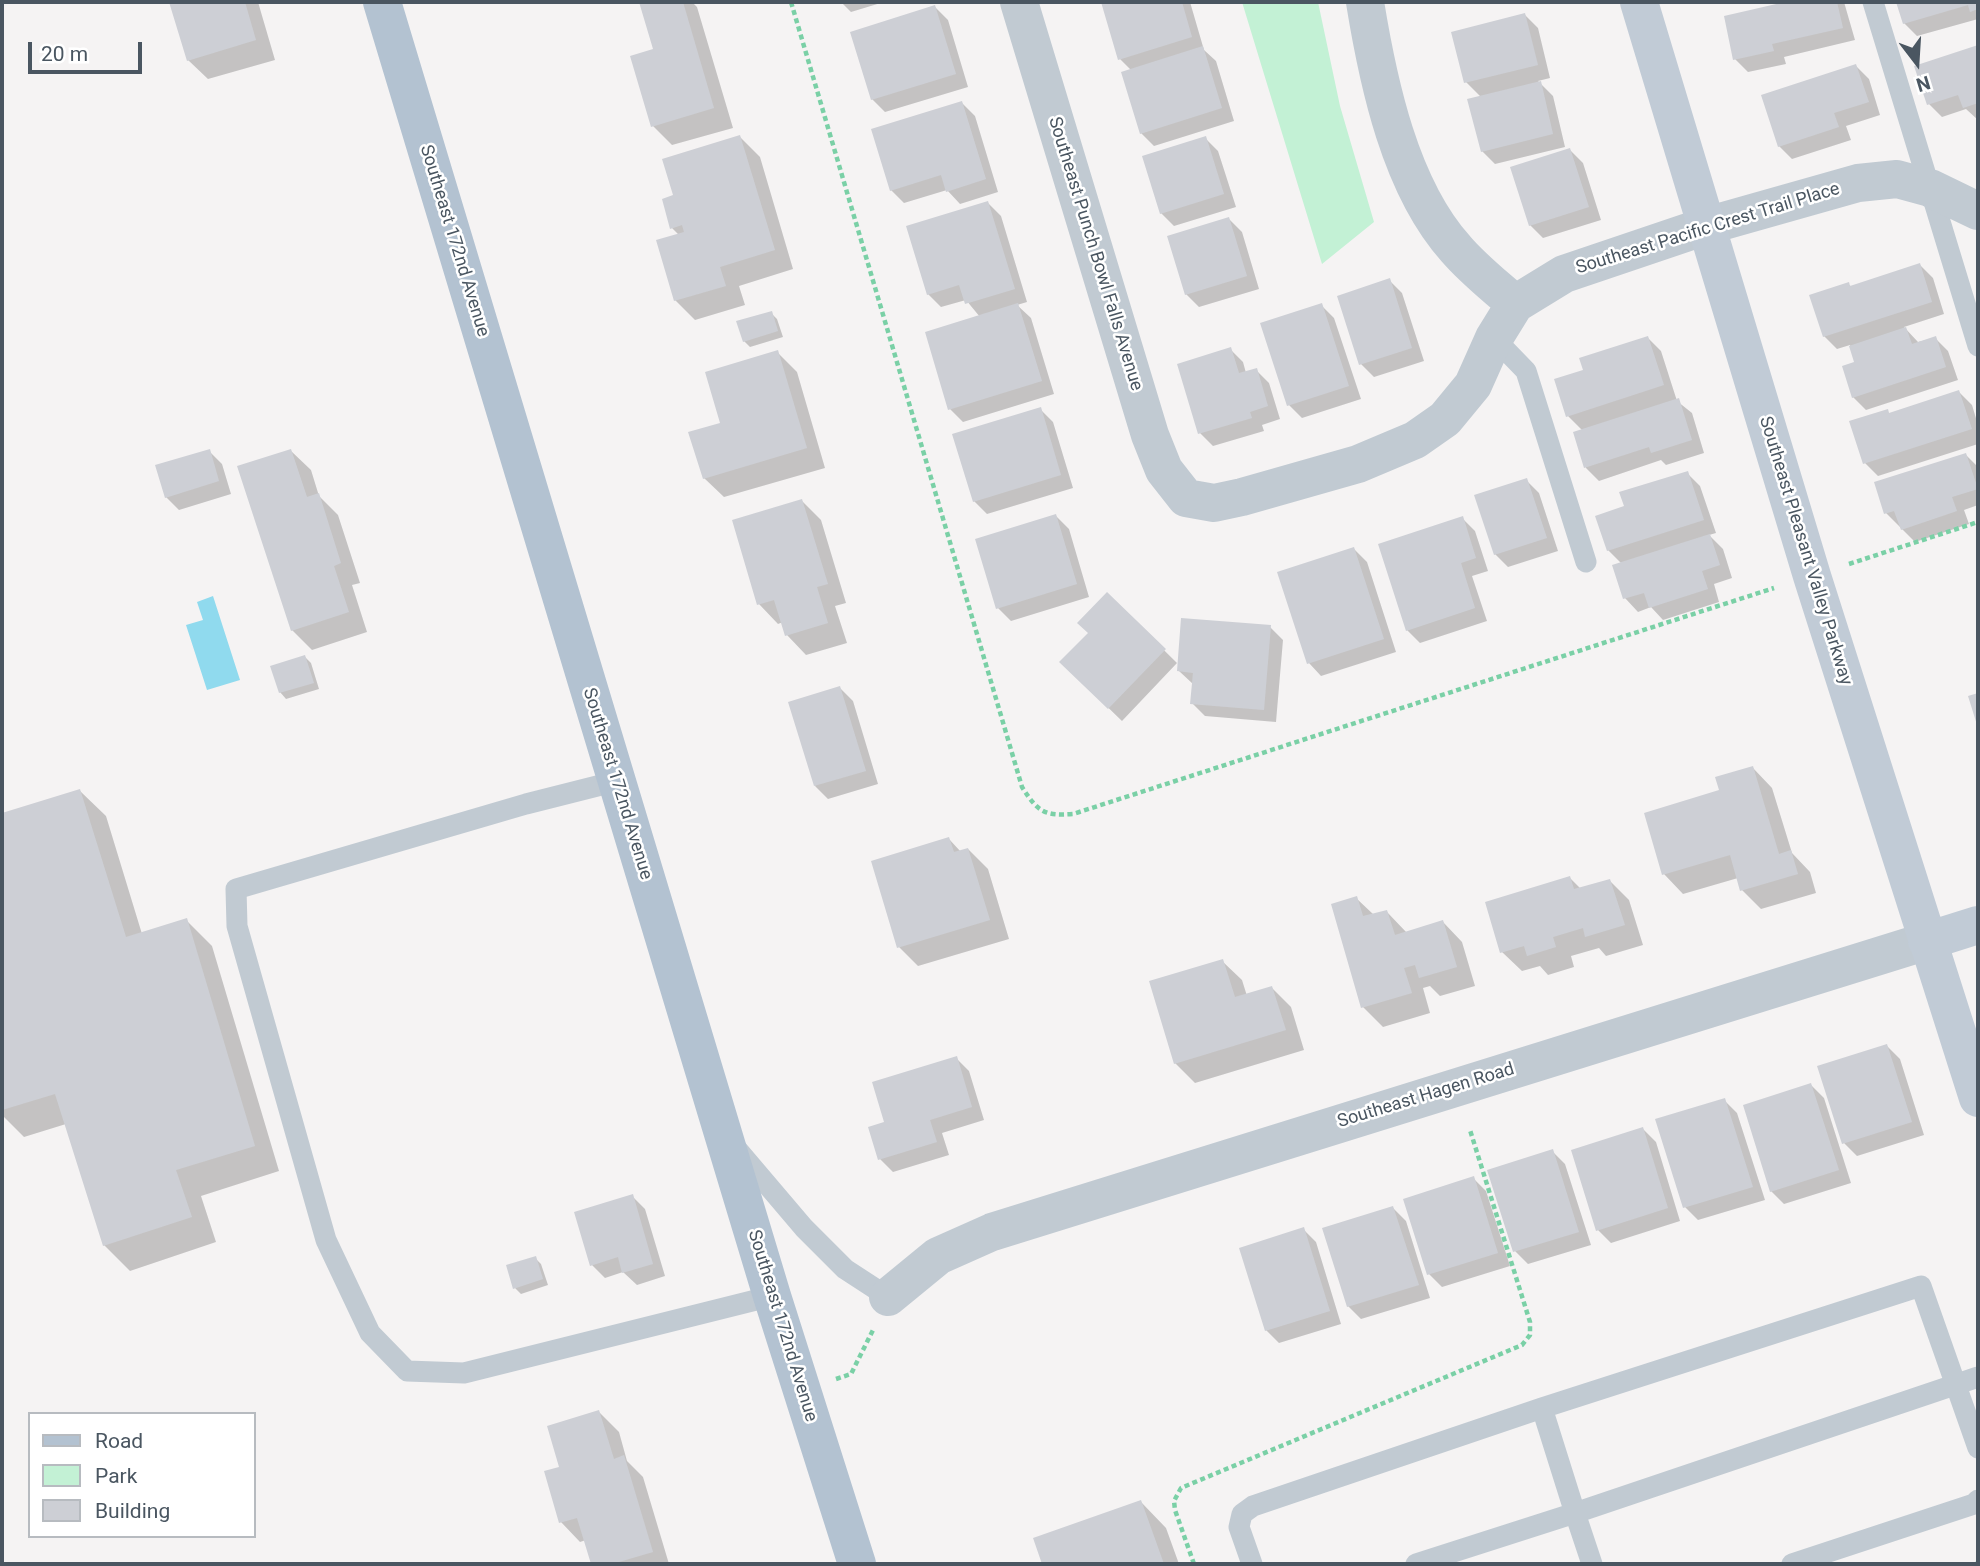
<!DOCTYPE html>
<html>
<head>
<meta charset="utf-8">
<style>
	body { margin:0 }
	#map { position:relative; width:1980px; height:1566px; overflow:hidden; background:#f5f3f3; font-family:Roboto,sans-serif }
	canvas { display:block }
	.frame { position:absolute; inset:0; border:4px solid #4a5661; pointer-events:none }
	.legend { position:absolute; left:28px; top:1412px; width:228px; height:126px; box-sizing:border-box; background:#fff; border:2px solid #b7bbc0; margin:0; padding:9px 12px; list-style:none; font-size:21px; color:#4a5661 }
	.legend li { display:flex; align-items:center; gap:14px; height:35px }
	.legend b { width:35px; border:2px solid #b7bbc0 }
	.north { position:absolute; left:1882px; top:28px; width:70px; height:70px; -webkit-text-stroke:5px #fff; paint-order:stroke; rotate:163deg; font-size:19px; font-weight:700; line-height:28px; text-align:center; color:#4a5661 }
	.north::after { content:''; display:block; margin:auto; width:24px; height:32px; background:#4a5661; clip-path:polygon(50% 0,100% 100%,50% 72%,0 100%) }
	.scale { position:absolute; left:28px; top:42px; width:114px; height:32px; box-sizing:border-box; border:4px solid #4a5661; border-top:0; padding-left:9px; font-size:21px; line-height:24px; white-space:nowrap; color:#4a5661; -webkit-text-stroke:5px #fff; paint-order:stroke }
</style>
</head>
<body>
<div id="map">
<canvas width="1980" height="1566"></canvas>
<div class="frame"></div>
<ul class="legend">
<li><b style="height:9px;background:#b3c2d1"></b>Road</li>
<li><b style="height:19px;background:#c3f1d5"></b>Park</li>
<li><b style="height:19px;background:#cdcfd5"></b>Building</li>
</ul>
<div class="north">N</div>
<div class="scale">20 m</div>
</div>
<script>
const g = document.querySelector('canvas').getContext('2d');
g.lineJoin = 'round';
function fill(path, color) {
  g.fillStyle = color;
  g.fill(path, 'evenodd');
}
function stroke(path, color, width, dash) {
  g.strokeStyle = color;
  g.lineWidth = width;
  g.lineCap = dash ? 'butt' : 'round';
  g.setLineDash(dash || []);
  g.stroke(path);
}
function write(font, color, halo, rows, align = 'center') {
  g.font = font + ' Roboto,sans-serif';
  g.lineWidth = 5;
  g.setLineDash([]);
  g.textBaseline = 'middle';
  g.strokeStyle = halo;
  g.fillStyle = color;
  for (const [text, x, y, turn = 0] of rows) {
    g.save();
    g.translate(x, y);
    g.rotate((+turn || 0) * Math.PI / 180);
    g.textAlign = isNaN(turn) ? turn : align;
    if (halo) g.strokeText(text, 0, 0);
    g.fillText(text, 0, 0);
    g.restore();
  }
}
fill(new Path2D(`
	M1242 2H1318L1340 106 1374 222 1322 264Z`), '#c3f1d5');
fill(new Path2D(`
	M213 596 240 680 207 690 186 625 203 620 197 602Z`), '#90daee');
fill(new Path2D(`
	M171 2H258L275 60 208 79 188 60Z
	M641 2H692L697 7 733 128 672 145 653 126 655 50Z
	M841 2H884L851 12Z
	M1103 2H1190L1204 50 1216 61 1234 121 1154 146 1141 133 1131 70 1120 59Z
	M1792 2H1844L1855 40 1784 57 1786 64 1748 72 1735 59 1726 17Z
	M1898 2H1978V19L1917 36 1904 23Z
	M935 7 948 20 968 87 885 112 872 99Z
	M1525 15 1538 28 1550 78 1538 81 1553 96 1565 147 1495 164 1482 151 1481 97 1466 82Z
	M1978 47V120L1966 109 1942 117 1929 104 1916 67Z
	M1856 66 1869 79 1880 115 1846 126 1851 140 1792 159 1779 146Z
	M962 103 975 116 998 192 960 204 947 190 904 203 891 190Z
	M740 137 760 157 793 269 739 286 745 305 695 320 675 300 679 235 672 228 675 196Z
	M1205 138 1218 151 1236 207 1174 226 1161 213Z
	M1570 150 1583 163 1601 220 1543 238 1530 225Z
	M988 203 1001 216 1027 302 1017 305 1031 318 1054 394 963 422 950 409 980 317 966 300 941 307 928 294Z
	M1229 219 1242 232 1259 289 1199 307 1186 294Z
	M1920 265 1933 278 1944 314 1904 327 1918 342 1935 338 1948 351 1958 380 1866 410 1853 397 1856 363 1850 345 1837 349 1824 336 1848 284 1852 287Z
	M1389 280 1402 293 1424 361 1374 377 1361 364Z
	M1321 305 1334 318 1361 399 1302 418 1289 405Z
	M771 313 777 319 783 337 750 347 744 341Z
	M1648 338 1661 351 1677 401 1692 413 1704 453 1666 465 1661 460 1599 481 1586 468 1575 433 1583 431 1568 416Z
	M1230 349 1243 362 1246 373 1256 370 1269 383 1280 419 1262 425 1264 431 1213 446 1200 433Z
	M777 352 797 372 825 468 724 497 704 478 722 424Z
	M1959 392 1972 405 1978 425V444L1878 476 1865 463 1887 411 1890 414Z
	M1040 409 1053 422 1073 488 987 514 974 501Z
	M209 451 222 464 231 494 179 510 166 497Z
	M291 451 311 470 319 496 338 515 360 583 352 585 367 632 312 650 292 630Z
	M1966 455 1978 467V505L1964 510 1969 524 1915 542 1886 513Z
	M1687 473 1700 486 1716 533 1709 535 1723 549 1732 578 1714 584 1719 602 1663 620 1651 607 1638 612 1625 598 1614 566 1622 564 1608 550 1626 507Z
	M1526 480 1539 493 1558 551 1508 567 1495 554Z
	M802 501 821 520 846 603 835 606 847 643 806 655 787 635 783 622 778 624 759 604Z
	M1056 516 1069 529 1089 597 1011 621 998 608Z
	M1462 518 1475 531 1488 571 1472 576 1487 621 1420 643 1407 630Z
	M1354 549 1367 562 1396 652 1321 676 1309 663Z
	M1107 594 1177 663 1122 721 1061 662 1090 633Z
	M1270 627 1283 640 1276 722 1205 716 1192 703 1193 684 1179 671Z
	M305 657 311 663 319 689 286 699 280 692Z
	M840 688 853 701 878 784 828 799 815 786Z
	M1753 768 1772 788 1792 853 1810 872 1816 893 1761 909 1742 890 1738 878 1683 894 1664 874 1646 814 1721 791Z
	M80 791 106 816 142 934 186 920 212 946 279 1171 201 1196 216 1242 130 1271 104 1245 66 1124 24 1137 2 1115V814Z
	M949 839 961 852 968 849 988 869 1009 939 918 966 899 947Z
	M1570 878 1581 889 1610 881 1629 900 1643 945 1606 956 1599 948 1571 956 1574 967 1548 975 1540 966 1522 971 1502 952Z
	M1356 898 1374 915 1387 912 1407 933 1443 922 1462 942 1475 986 1440 996 1430 986 1423 988 1430 1013 1383 1027 1363 1007Z
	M1222 961 1242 980 1247 996 1272 988 1291 1007 1304 1050 1195 1083 1175 1063Z
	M1887 1046 1900 1059 1924 1135 1857 1156 1844 1143Z
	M956 1058 969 1071 984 1120 942 1133 949 1155 893 1172 880 1159 886 1123Z
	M1811 1085 1824 1098 1851 1183 1784 1204 1771 1191Z
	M1724 1100 1737 1113 1765 1200 1698 1220 1685 1207Z
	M1643 1129 1656 1142 1680 1221 1611 1243 1598 1230Z
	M1552 1151 1565 1164 1591 1245 1528 1264 1515 1251Z
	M1473 1178 1486 1191 1510 1266 1442 1287 1429 1274Z
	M632 1196 645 1209 665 1276 637 1285 623 1272 605 1278 592 1265Z
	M1393 1208 1406 1221 1430 1298 1361 1319 1348 1306Z
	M1303 1229 1316 1242 1341 1324 1279 1343 1266 1330Z
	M535 1258 541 1264 548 1285 521 1294 515 1288Z
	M599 1412 619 1432 627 1461 643 1477 669 1564H593L586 1540 580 1542 561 1522V1468Z
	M1141 1502 1166 1528 1179 1564H1044L1035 1539Z`), '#0003');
fill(new Path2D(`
	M169 2H245L256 40 187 61Z
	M639 2H683L714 108 651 127 630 56 653 49Z
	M1101 2H1182L1192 37 1118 60Z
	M1785 2H1837L1843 28 1772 44 1774 51 1733 60 1724 16Z
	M1896 2H1978V9L1970 12 1968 5 1903 24Z
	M935 5 956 74 871 100 850 32Z
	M1525 13 1538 65 1464 83 1451 32Z
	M1978 45V103L1963 108 1958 95 1927 105 1914 66Z
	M1203 46 1222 108 1140 134 1121 72Z
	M1856 64 1869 102 1834 113 1839 127 1778 147 1761 95Z
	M1541 81 1553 134 1481 152 1467 99Z
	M962 101 986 179 946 192 941 175 890 191 871 129Z
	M740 135 775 250 720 267 726 286 674 301 656 240 684 232 682 225 670 229 662 199 673 195 662 159Z
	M1206 136 1224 194 1160 214 1142 156Z
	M1570 148 1589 207 1529 226 1510 167Z
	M988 201 1015 289 965 304 959 285 927 295 906 226Z
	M1229 217 1247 276 1185 295 1167 236Z
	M1920 263 1932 302 1823 337 1809 295 1849 282 1850 286Z
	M1390 278 1412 348 1359 365 1337 296Z
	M1018 303 1042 381 948 410 925 332Z
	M1322 303 1349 386 1287 406 1260 323Z
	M772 311 778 331 743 342 736 321Z
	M1906 327 1912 344 1936 336 1946 367 1852 398 1842 366 1854 362 1849 346Z
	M1648 336 1664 385 1566 417 1554 379 1583 370 1579 358Z
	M1231 347 1239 373 1257 368 1268 406 1250 412 1252 418 1198 434 1177 364Z
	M778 350 807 448 703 479 688 432 720 423 705 372Z
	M1959 390 1972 429 1863 464 1849 421 1888 409 1889 413Z
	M1679 398 1692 440 1651 453 1649 447 1584 468 1573 432Z
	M1041 407 1061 475 973 502 952 434Z
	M210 449 219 481 165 498 155 465Z
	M291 449 307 497 319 493 341 563 334 566 349 612 291 631 237 466Z
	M1966 453 1978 489 1952 497 1957 511 1901 530 1894 511 1884 514 1874 482Z
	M1688 471 1704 520 1607 551 1595 516 1624 506 1619 492Z
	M1527 478 1547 538 1494 555 1474 495Z
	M802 499 828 584 817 587 828 623 785 636 774 600 757 605 732 520Z
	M1056 514 1077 584 996 609 975 539Z
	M1463 516 1476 558 1461 563 1475 608 1406 631 1378 544Z
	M1710 534 1720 565 1702 571 1708 589 1649 608 1644 593 1623 599 1612 565Z
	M1354 547 1384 639 1307 664 1277 572Z
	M1107 592 1166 649 1108 709 1059 662 1088 633 1077 623Z
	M1181 618 1271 625 1264 710 1190 704 1193 673 1177 671Z
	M305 655 314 683 279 693 270 666Z
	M840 686 866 771 814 786 788 702Z
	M1978 693V728L1968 696Z
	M1753 766 1779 854 1791 850 1798 874 1740 891 1730 855 1662 875 1644 813 1719 790 1715 777Z
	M80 789 126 937 187 918 255 1146 176 1170 192 1217 103 1246 55 1094 2 1110V813Z
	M949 837 954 852 968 848 990 920 897 948 871 861Z
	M1570 876 1574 889 1610 879 1625 925 1585 937 1583 928 1553 937 1556 947 1527 956 1524 946 1500 953 1485 902Z
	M1357 896 1363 916 1387 910 1395 935 1443 920 1457 967 1419 978 1415 965 1404 968 1412 993 1361 1008 1331 904Z
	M1223 959 1235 997 1272 986 1286 1030 1174 1064 1149 981Z
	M1887 1044 1912 1122 1842 1144 1817 1066Z
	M957 1056 972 1107 930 1120 937 1142 878 1160 868 1127 884 1122 872 1082Z
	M1811 1083 1839 1170 1770 1192 1743 1105Z
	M1725 1098 1753 1187 1683 1208 1655 1119Z
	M1643 1127 1668 1208 1596 1231 1571 1150Z
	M1553 1149 1579 1232 1513 1252 1487 1170Z
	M1474 1176 1498 1253 1427 1275 1403 1199Z
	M633 1194 653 1264 622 1273 618 1257 590 1266 574 1212Z
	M1393 1206 1419 1285 1347 1307 1322 1228Z
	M1304 1227 1330 1311 1265 1331 1239 1248Z
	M536 1256 543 1279 513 1289 506 1265Z
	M599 1410 614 1459 624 1455 653 1552 612 1564H591L577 1518 559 1523 544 1471 559 1467 547 1426Z
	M1141 1500 1164 1564H1042L1033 1538Z`), '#cdcfd5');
stroke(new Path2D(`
	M791 2 1022 787C1038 812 1044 816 1073 814L1774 588
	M1849 564 1978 522
	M836 1379 851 1374 873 1330
	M1194 1564 1175 1510 1174 1501 1181 1488 1522 1345 1530 1335V1322L1470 1130
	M1976 1564 1978 1563`), '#7ad0a6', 4.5, [5, 3.5]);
stroke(new Path2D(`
	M1873 2 1978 346
	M1494 338 1526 371 1586 562
	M617 781 526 804 236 889 237 926 326 1240 370 1333 407 1371 464 1373 772 1296
	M736 1148 804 1228 845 1269 888 1297
	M1252 1564 1239 1527 1242 1514 1253 1506 1542 1408 1921 1286 1978 1448
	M1416 1564 1575 1513 1542 1408
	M1592 1564 1575 1513 1978 1377
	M1792 1564 1974 1504 1978 1500`), '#c1cad2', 21);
stroke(new Path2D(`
	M1019 2 1150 435 1164 470 1186 498 1214 503 1242 497 1358 464 1415 440 1445 419 1473 385 1494 338 1515 304 1564 274 1706 226 1858 183 1897 179 1930 188 1978 211
	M1365 2C1378 82 1400 187 1456 249 1473 269 1495 286 1515 304
	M888 1297 938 1256 992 1232 1927 941`), '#c1cad2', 38);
stroke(new Path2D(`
	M1639 2 1812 576 1978 1098
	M1927 941 1978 925`), '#c1cbd6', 38);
stroke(new Path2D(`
	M382 2 772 1296 857 1564`), '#b3c2d1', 38);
write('18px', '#4a5661', '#fff', [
	["Southeast Pacific Crest Trail Place",1708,229,-17],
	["Southeast 172nd Avenue",454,241,73],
	["Southeast Punch Bowl Falls Avenue",1095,254,73],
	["Southeast Pleasant Valley Parkway",1805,551,73],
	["Southeast 172nd Avenue",617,784,73],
	["Southeast Hagen Road",1426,1096,-17],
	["Southeast 172nd Avenue",782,1326,73]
]);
</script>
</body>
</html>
